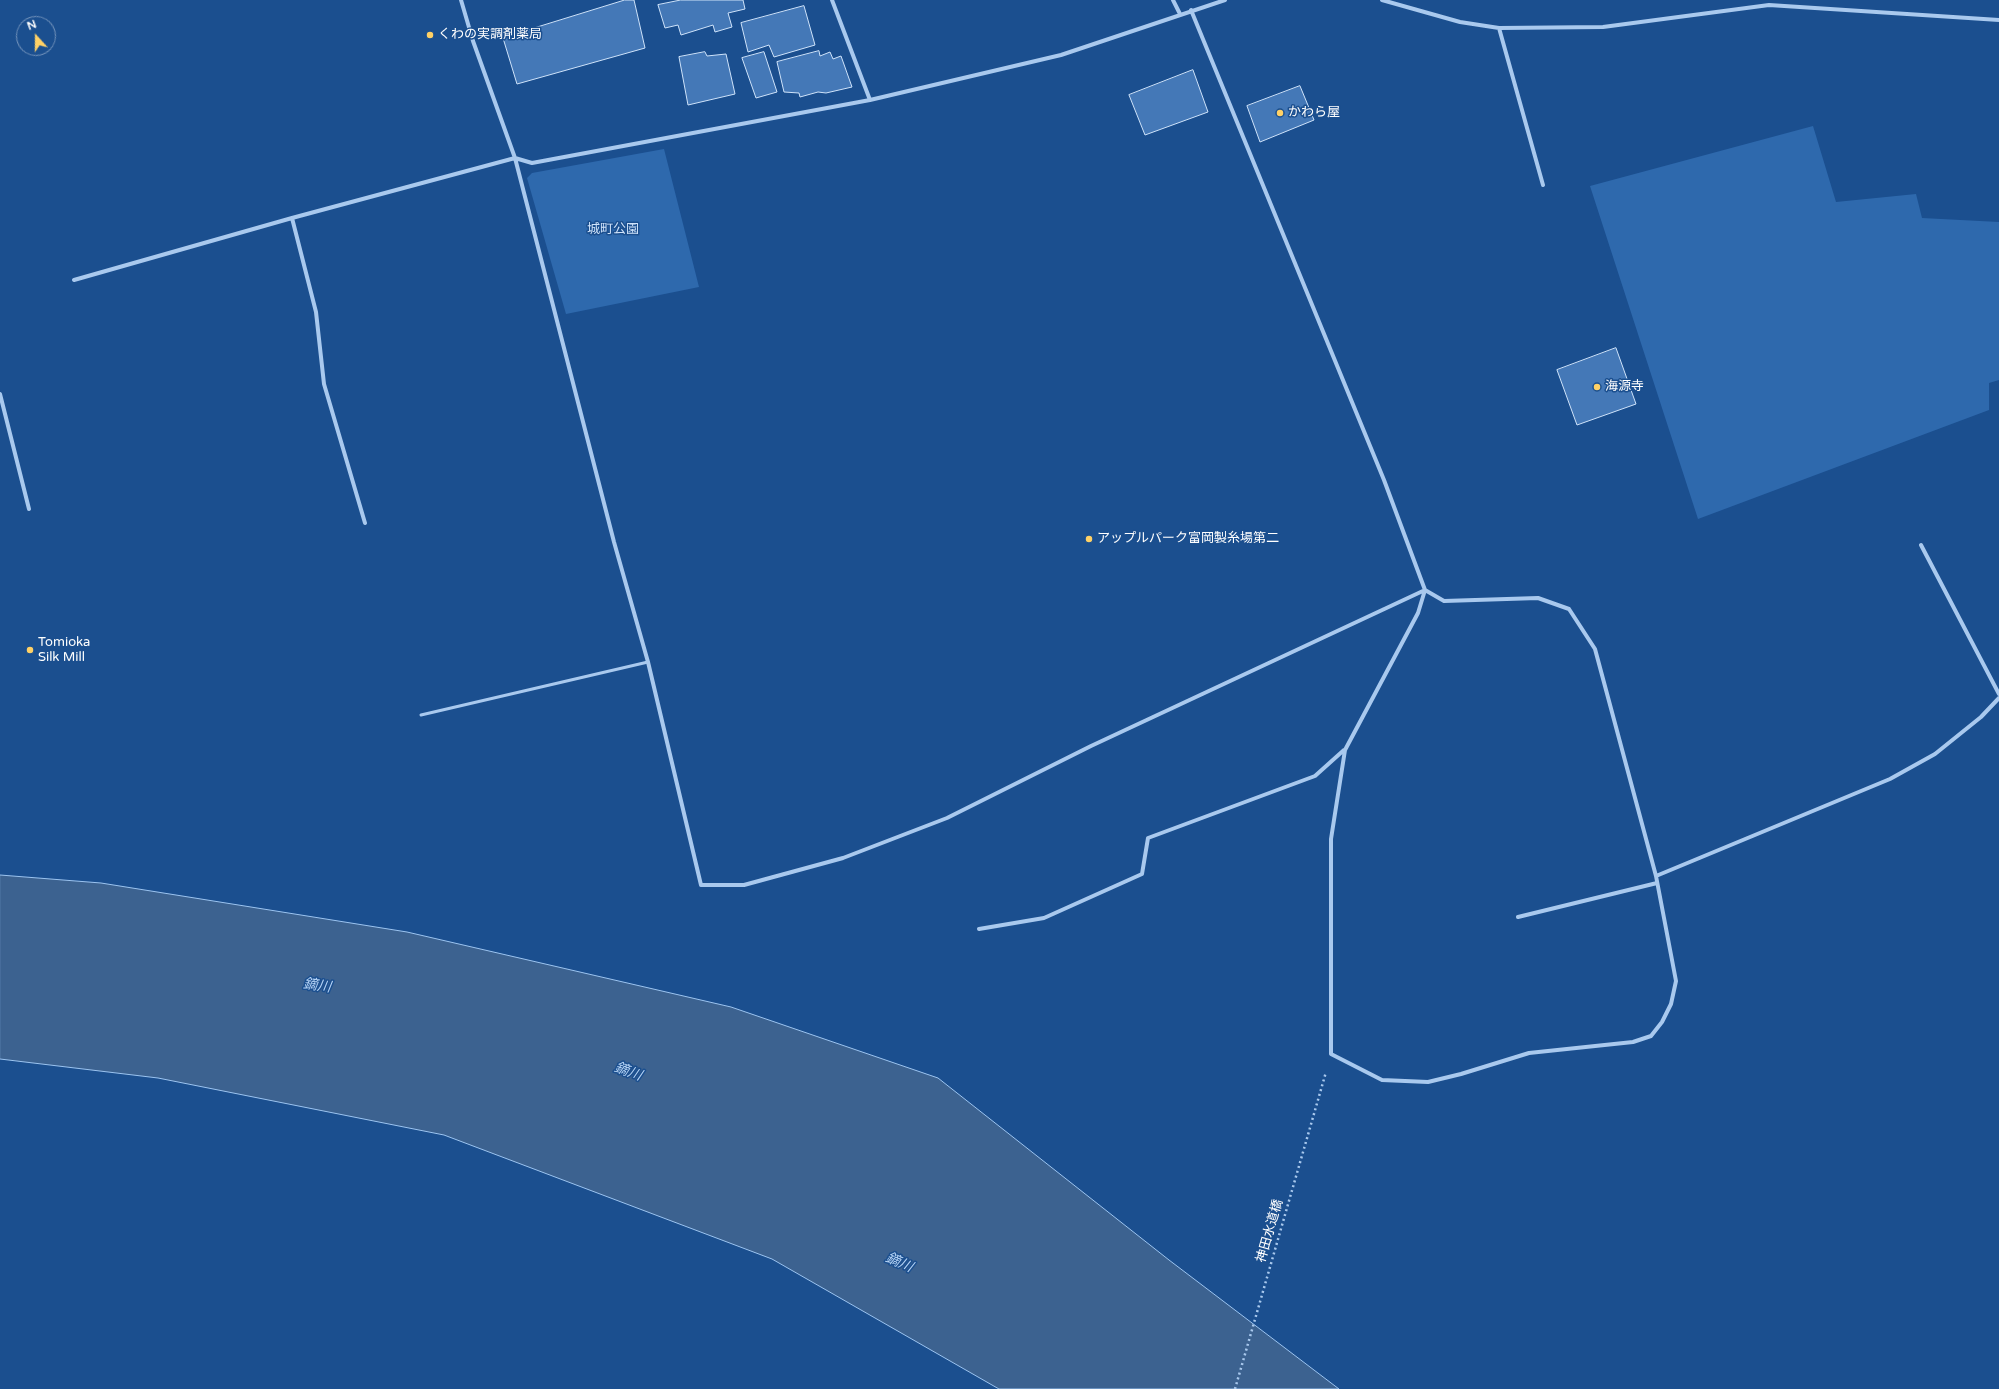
<!DOCTYPE html>
<html>
<head>
<meta charset="utf-8">
<style>
	body { margin:0 }
	#map { position:relative; width:1999px; height:1389px; overflow:hidden; background:#1b4f8f; font-family:"Varela Round",sans-serif }
	canvas { display:block }
	.north { position:absolute; left:16px; top:16px; width:40px; height:40px; box-sizing:border-box; background:#1b4f8f; border:1px solid #7695bc; border-radius:50%; rotate:339deg; font-size:11px; font-weight:700; line-height:16px; text-align:center; color:#fff }
	.north::after { content:''; display:block; margin:auto; width:14px; height:18px; background:#ffd166; clip-path:polygon(50% 0,100% 100%,50% 72%,0 100%) }
</style>
</head>
<body>
<div id="map">
<canvas width="1999" height="1389"></canvas>
<div class="north">N</div>
</div>
<script>
const g = document.querySelector('canvas').getContext('2d');
g.lineJoin = 'round';
function fill(path, color) {
  g.fillStyle = color;
  g.fill(path, 'evenodd');
}
function stroke(path, color, width, dash) {
  g.strokeStyle = color;
  g.lineWidth = width;
  g.lineCap = dash ? 'butt' : 'round';
  g.setLineDash(dash || []);
  g.stroke(path);
}
function write(font, color, halo, rows, align = 'center') {
  g.font = font + ' "Varela Round","Noto Sans JP",sans-serif';
  g.lineWidth = 3;
  g.setLineDash([]);
  g.textBaseline = 'middle';
  g.strokeStyle = halo;
  g.fillStyle = color;
  for (const [text, x, y, turn = 0] of rows) {
    g.save();
    g.translate(x, y);
    g.rotate((+turn || 0) * Math.PI / 180);
    g.textAlign = isNaN(turn) ? turn : align;
    if (halo) g.strokeText(text, 0, 0);
    g.fillText(text, 0, 0);
    g.restore();
  }
}
fill(new Path2D(`
	M1813 126 1836 202 1916 194 1922 218 1999 222V380L1989 383V410L1698 519 1590 186Z
	M664 149 699 287 566 314 527 178 532 173Z`), '#2e69ad');
const water = new Path2D(`
	M0 875 101 883 407 932 731 1007 938 1078 1169 1260 1339 1389H999L772 1259 444 1135 158 1078 0 1059Z`);
fill(water, '#3c6290');
stroke(water, '#9cc4f0', 1);
const building = new Path2D(`
	M625 0H634L645 48 517 84 503 38Z
	M681 0H743L745 9 728 13 732 27 715 32 713 25 681 35 678 25 665 28 658 5Z
	M804 6 815 45 774 57 769 45 748 52 741 23Z
	M819 51 820 56 830 52 833 59 841 56 852 87 826 93 818 92 800 97 799 93 784 92 777 62Z
	M705 52 707 56 726 54 735 94 688 105 679 57Z
	M764 52 777 92 756 98 742 58Z
	M1193 70 1208 112 1145 135 1129 95Z
	M1300 86 1314 120 1260 142 1247 106Z
	M1616 348 1636 404 1577 425 1557 370Z`);
fill(building, '#4478b7');
stroke(building, '#cfe3fa', 1);
stroke(new Path2D(`
	M1235 1389 1326 1072`), '#a9c9ee', 2.5, [2, 3]);
stroke(new Path2D(`
	M421 715 648 662`), '#a9c9ee', 3);
stroke(new Path2D(`
	M461 0 473 41 515 158 614 542 648 662 701 885H744L843 858 947 818 1091 746 1425 590
	M832 0 870 100
	M1173 0 1180 14
	M1382 0 1460 22 1499 28 1603 27 1769 5 1999 20
	M1191 10 1384 480 1425 590 1444 601 1538 598 1569 609 1595 649 1656 876 1676 981 1671 1004 1662 1022 1651 1036 1633 1042 1529 1053 1461 1074 1428 1082 1382 1080 1331 1054V839L1345 750 1418 613 1425 590
	M1499 28 1543 185
	M292 218 316 312 324 384 365 523
	M74 280 292 218 515 158 532 163 870 100 1061 55 1225 0
	M0 394 29 509
	M1921 545 1999 694
	M1656 876 1890 779 1935 754 1981 717 1999 698
	M1518 917 1657 883
	M979 929 1044 918 1142 874 1148 838 1315 776 1344 750`), '#a9c9ee', 4);
for (const [x, y, r, color] of [
	[430,35,4,"#ffd166"],
	[1280,113,4,"#ffd166"],
	[1597,387,4,"#ffd166"],
	[1089,539,4,"#ffd166"],
	[30,650,4,"#ffd166"]
]) {
  const dot = new Path2D();
  dot.arc(x, y, r, 0, 2 * Math.PI);
  g.fillStyle = color;
  g.fill(dot);
  stroke(dot, '#1b4f8f', 1.5);
}
write('13px', '#fff', '#1b4f8f', [
	["くわの実調剤薬局",438,35],
	["かわら屋",1288,113],
	["海源寺",1605,387],
	["アップルパーク富岡製糸場第二",1097,539],
	["Tomioka",38,643],
	["Silk Mill",38,658]
], 'left');
write('13px', '#cfe3fa', '#1b4f8f', [
	["城町公園",613,230]
]);
write('13px', '#fff', '#1b4f8f', [
	["神田水道橋",1270,1231,-74]
]);
write('italic 14px', '#b5d3f5', '#1b4f8f', [
	["鏑川",317,986,8],
	["鏑川",628,1072,20],
	["鏑川",899,1263,24]
]);
</script>
</body>
</html>
